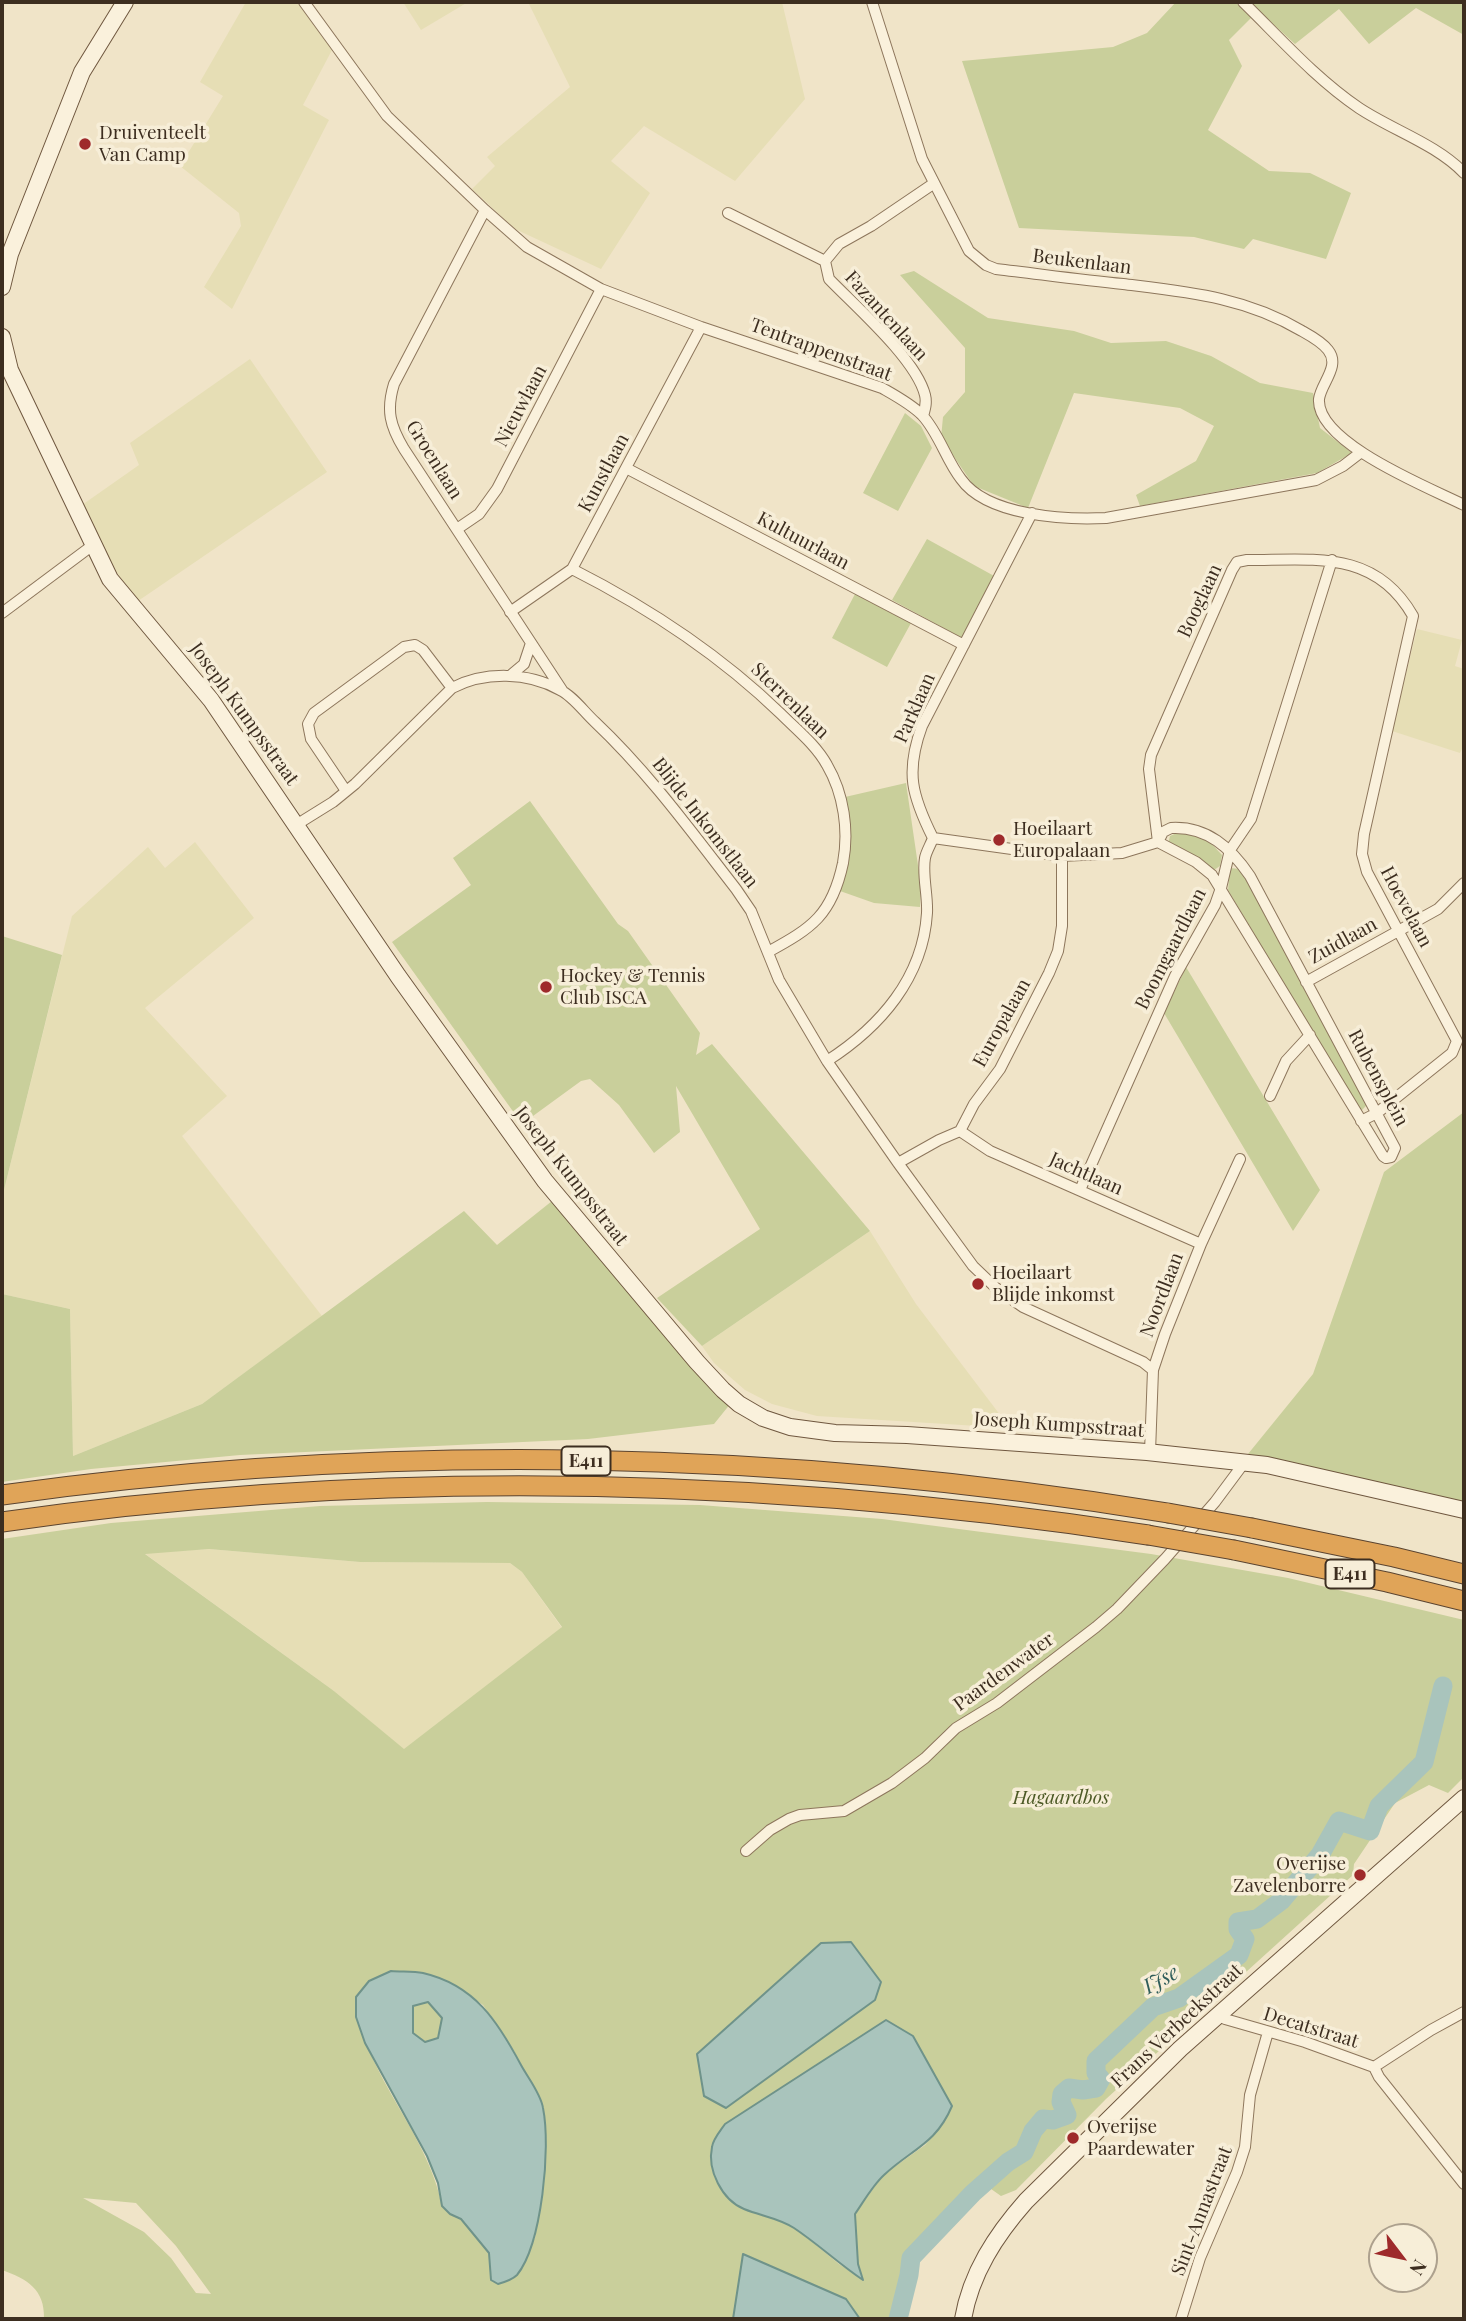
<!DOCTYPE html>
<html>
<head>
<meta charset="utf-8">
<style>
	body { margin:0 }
	#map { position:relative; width:1466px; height:2321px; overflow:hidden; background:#f0e4c8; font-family:"Playfair Display",serif }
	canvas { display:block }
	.frame { position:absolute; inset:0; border:4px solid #3d2e20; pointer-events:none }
	.north { position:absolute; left:1368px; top:2223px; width:70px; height:70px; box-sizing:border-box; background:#f7eed8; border:2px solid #ada18e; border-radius:50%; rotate:122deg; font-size:19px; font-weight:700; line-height:28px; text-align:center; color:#3d2e20 }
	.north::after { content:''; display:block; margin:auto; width:24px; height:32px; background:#9e2a2b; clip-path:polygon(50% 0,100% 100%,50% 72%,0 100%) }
</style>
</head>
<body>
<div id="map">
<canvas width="1466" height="2321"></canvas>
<div class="frame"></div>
<div class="north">N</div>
</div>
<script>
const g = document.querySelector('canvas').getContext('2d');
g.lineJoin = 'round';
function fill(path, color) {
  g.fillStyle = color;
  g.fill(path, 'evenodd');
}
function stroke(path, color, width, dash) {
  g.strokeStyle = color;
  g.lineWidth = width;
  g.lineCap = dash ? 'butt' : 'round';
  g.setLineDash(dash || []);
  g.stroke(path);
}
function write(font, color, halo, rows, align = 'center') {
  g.font = font + ' "Playfair Display",serif';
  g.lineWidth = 7;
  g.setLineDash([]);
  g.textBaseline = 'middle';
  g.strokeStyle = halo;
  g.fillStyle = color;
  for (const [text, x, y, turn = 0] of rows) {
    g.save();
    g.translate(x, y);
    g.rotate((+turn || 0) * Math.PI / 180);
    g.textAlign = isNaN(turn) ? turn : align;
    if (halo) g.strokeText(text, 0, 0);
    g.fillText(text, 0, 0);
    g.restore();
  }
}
fill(new Path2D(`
	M246 2H297L332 50 303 105 329 120 232 309 204 287 241 226 239 213 180 166 223 96 200 82Z
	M403 2H468L421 30Z
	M528 2H782L805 99 735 181 644 126 611 161 650 193 601 269 515 229 472 189 495 166 487 157 570 87Z
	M250 359 327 472 138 601 123 583 97 537 82 505 139 465 130 443Z
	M1417 629 1462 640 1455 666 1464 669V745L1460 753 1392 731Z
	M195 842 254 918 145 1008 227 1096 182 1136 322 1316 202 1404 73 1456 70 1309 2 1294V1198L72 916 148 847 165 868Z
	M870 1231 916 1304 1010 1428 817 1416 772 1404 745 1390 714 1363 702 1346Z
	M209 1549 360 1562 510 1563 522 1572 562 1628 404 1750 334 1691 144 1553Z`), '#e6deb5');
fill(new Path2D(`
	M1176 2H1235L1252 17 1229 40 1242 66 1208 130 1269 171 1310 173 1351 193 1326 259 1253 239 1244 249 1194 237 1019 228 962 61 1113 47 1147 33Z
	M1249 2H1464V35L1416 8 1369 44 1339 9 1295 44Z
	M914 271 988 318 1074 331 1111 343 1166 341 1211 356 1260 383 1313 393 1320 428 1352 453 1317 473 1140 506 1136 495 1196 461 1214 426 1180 408 1074 393 1028 508 974 486 941 438 943 417 965 392V348L900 275Z
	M905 413 921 426 932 448 898 511 863 493Z
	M927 539 996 577 962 638 892 600Z
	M855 594 911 623 887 667 832 638Z
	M906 783 921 886 920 907 874 903 840 891C851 859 854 830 845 797Z
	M530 801 618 924 628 931 700 1033 696 1055 712 1044 870 1231 702 1346 657 1298 760 1229 676 1086 680 1132 654 1153 619 1105 590 1079 581 1081 522 1124 392 942 471 885 453 858Z
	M1179 832 1208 840 1222 855 1220 866 1214 870 1168 844 1170 836Z
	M1230 868 1240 869 1368 1104 1360 1112 1228 890Z
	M2 936 62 955 2 1198Z
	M1186 967 1320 1190 1293 1231 1164 1013Z
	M1464 1112V1506L1248 1454 1313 1374 1384 1172Z
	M552 1201 731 1403 714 1424 588 1439 240 1455 91 1469 2 1482V1294L70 1309 73 1456 202 1404 464 1211 497 1245Z
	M487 1502 700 1505 882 1519 1151 1554 1288 1578 1464 1620V1777L1448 1793 1429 1785 1395 1803 1354 1864 1353 1875 1106 2099 1016 2190 1001 2196 984 2184 973 2193 911 2258 898 2319H860L846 2299 743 2255 733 2319H44C45 2289 27 2279 2 2270V1539L111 1523 320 1506ZM209 1549 360 1562 510 1563 522 1572 562 1627 404 1749 334 1691 145 1554ZM391 1972 423 1973 459 1988 483 2005 514 2051 543 2106 546 2143 544 2183 535 2238 507 2281 498 2284 491 2280 490 2253 461 2219 442 2206C428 2131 359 2069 356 1996ZM886 2020 944 2123 925 2145 883 2175 855 2214 858 2264 862 2279 839 2264 794 2227 768 2215 743 2209 726 2195 714 2176 712 2146 725 2124ZM83 2198 136 2203 176 2246 211 2294 196 2293 171 2258 144 2232Z
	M428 2002 442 2018 438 2038 425 2042 413 2033V2006Z`), '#c9cf9b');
const water = new Path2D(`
	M851 1942 881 1982 875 2000 726 2108 704 2096 697 2054 821 1943Z
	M391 1971C401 1972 413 1971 423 1973 475 1985 498 2022 521 2065 528 2078 541 2094 543 2108 551 2147 542 2244 517 2275 512 2280 505 2282 498 2284L491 2280 489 2253 461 2219 450 2214 442 2206 438 2183 427 2156 365 2043 356 2017V1997L369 1981ZM428 2002 442 2018 438 2038 425 2042 413 2033V2006Z
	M886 2020 913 2036 952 2106C936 2144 912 2149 884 2175 873 2185 864 2201 855 2214L858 2264 863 2280C839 2264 818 2244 794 2228 779 2218 761 2216 744 2209 722 2200 707 2170 712 2147 713 2139 721 2130 725 2124Z
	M743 2254 846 2299 860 2319H733Z`);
fill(water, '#a9c4bc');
stroke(water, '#6f938a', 2);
stroke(new Path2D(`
	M898 2319 909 2275 911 2258 973 2193 1008 2162 1024 2152 1033 2131 1043 2119 1053 2120 1067 2115 1061 2102 1062 2094 1069 2088 1083 2090 1096 2088 1101 2079 1096 2073V2061L1153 2007 1179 1998 1239 1955 1245 1939 1238 1929V1922L1257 1919 1281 1901 1320 1855 1339 1821 1370 1831 1379 1806 1424 1762 1443 1686`), '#a9c4bc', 19);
const street = new Path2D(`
	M304 2 387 116 485 210 527 247 601 289 701 327 882 388C896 396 911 404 922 415 939 433 946 460 961 479 987 516 1065 520 1106 518L1316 480 1343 466 1360 453
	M872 2 922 159 969 251 986 265 996 269C1039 274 1081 280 1123 284 1188 292 1245 297 1302 331 1311 336 1322 342 1328 350 1341 366 1321 383 1319 399 1316 443 1430 488 1464 505
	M1243 2C1280 38 1315 78 1359 108 1392 130 1436 144 1464 173
	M485 210 394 384C386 410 390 426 404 449L562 690
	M728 213 825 261 829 279C856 307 916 359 925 395 927 403 925 409 923 416
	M825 261 839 244 871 226 933 184
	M626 468 964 645
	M457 529 479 514 497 489 601 289
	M572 569C649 608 719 654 781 714 797 730 816 745 827 765 844 794 849 831 843 863 832 915 812 928 768 952
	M510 612 572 569 701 327
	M2 613 93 545
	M512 674 524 664 531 643
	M346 791 311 739 308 724 314 713 404 647 415 645 423 650 452 688
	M296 825 333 802 355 784 452 688C485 671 528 672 560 690 573 696 584 712 595 722 648 772 691 831 736 889L751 911 779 980 827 1061 898 1163 973 1266 996 1288 1023 1307 1143 1362 1153 1370
	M1171 828C1207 826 1231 848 1250 876L1395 1148 1391 1157 1386 1158 1383 1156 1212 875 1196 862 1158 842 1163 832Z
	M933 838 1062 856 1122 853 1158 842
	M1158 842 1149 769 1151 755 1232 570 1237 562 1247 560C1313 560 1375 549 1413 616L1364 834 1362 854 1367 872 1457 1041 1452 1053 1377 1113 1361 1121
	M1306 982 1438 909 1464 883
	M827 1061C880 1027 923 978 927 913 928 895 922 875 925 858 926 852 931 844 933 838 912 796 905 772 922 726L1032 513
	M1270 1096 1286 1061 1310 1035
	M960 1131 990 1151 1201 1244
	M898 1163 939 1140 960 1131 974 1104 1000 1069 1049 973 1058 951 1062 926V856
	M1080 1190 1175 976 1215 905 1221 888 1230 850 1251 819 1332 560
	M1150 1452 1153 1370 1165 1334 1201 1244 1240 1159
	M746 1851 770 1830 789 1819 800 1815 844 1811 892 1783 925 1758 956 1728 997 1703 1096 1627 1117 1609 1165 1559 1215 1502 1244 1463
	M1217 2015 1225 2019 1305 2042 1374 2067 1431 2030 1464 2012
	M1374 2067 1379 2077 1464 2184
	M1181 2319 1200 2258 1237 2172 1245 2147 1250 2095 1268 2032`);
const secondary = new Path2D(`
	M2 287 10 254 82 72 125 2
	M2 337 10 370 110 579 211 700 398 976 545 1181 697 1362 723 1390 739 1404 763 1418 790 1427 835 1433 907 1435 1147 1452 1267 1465 1464 1510
	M963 2319C971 2273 996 2235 1026 2201L1180 2049 1464 1798`);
const highway = new Path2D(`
	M2 1495C388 1441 784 1450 1168 1513
	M2 1522C381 1468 769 1477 1148 1535
	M1252 1528 1394 1557 1464 1574
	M1234 1550 1387 1582 1464 1601`);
stroke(street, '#8d765c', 12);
stroke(secondary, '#6f573f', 18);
stroke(highway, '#5b4430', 21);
stroke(street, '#faf1dc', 10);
stroke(secondary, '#faf1dc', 16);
stroke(highway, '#e0a458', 19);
const highwayBridge = new Path2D(`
	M1168 1513 1252 1528
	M1148 1535 1234 1550`);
stroke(highwayBridge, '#5b4430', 21, []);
stroke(highwayBridge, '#e0a458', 19);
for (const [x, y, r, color] of [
	[85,144,7,"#9e2a2b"],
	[999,840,7,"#9e2a2b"],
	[546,987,7,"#9e2a2b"],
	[978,1284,7,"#9e2a2b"],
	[1360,1875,7,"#9e2a2b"],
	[1073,2138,7,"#9e2a2b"]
]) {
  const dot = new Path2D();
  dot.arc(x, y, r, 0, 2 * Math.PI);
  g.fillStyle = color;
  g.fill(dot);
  stroke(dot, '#f7eed8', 2.5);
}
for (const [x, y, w] of [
	[586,1461,49],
	[1350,1574,49]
]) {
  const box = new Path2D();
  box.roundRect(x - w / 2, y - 14.5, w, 29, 5);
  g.fillStyle = '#f7eed8';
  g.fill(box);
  stroke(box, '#3d2e20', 2);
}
write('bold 18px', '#3d2e20', null, [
	["E411",586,1461],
	["E411",1350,1574]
]);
write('19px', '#3d2e20', '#f7eed8', [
	["Druiventeelt",99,133],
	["Van Camp",99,155],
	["Hoeilaart",1013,829],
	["Europalaan",1013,851],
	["Hockey & Tennis",560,976],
	["Club ISCA",560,998],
	["Hoeilaart",992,1273],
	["Blijde inkomst",992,1295],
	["Overijse",1346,1864,"right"],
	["Zavelenborre",1346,1886,"right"],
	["Overijse",1087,2127],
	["Paardewater",1087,2149]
], 'left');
write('19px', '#3d2e20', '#f7eed8', [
	["Beukenlaan",1082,262,7],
	["Fazantenlaan",886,316,48],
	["Tentrappenstraat",821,350,20],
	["Nieuwlaan",521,406,-62],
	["Groenlaan",434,460,58],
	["Kunstlaan",604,473,-62],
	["Kultuurlaan",803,541,28],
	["Booglaan",1200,601,-65],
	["Sterrenlaan",790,701,44],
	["Parklaan",915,708,-66],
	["Joseph Kumpsstraat",244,714,54],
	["Blijde Inkomstlaan",705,823,52],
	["Hoevelaan",1406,907,62],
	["Zuidlaan",1343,941,-29],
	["Boomgaardlaan",1171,949,-63],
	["Europalaan",1002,1023,-61],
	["Rubensplein",1378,1078,62],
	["Jachtlaan",1086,1174,24],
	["Joseph Kumpsstraat",571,1176,52],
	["Noordlaan",1162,1295,-69],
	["Joseph Kumpsstraat",1059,1425,4],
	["Paardenwater",1004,1672,-36],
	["Frans Verbeekstraat",1177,2026,-43],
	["Decatstraat",1311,2028,17],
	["Sint-Annastraat",1202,2211,-69]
]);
write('italic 19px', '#4d5a26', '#f7eed8', [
	["Hagaardbos",1061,1798]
]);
write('italic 21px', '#2f5d5a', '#f7eed8', [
	["IJse",1161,1980,-29]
]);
</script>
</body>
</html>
